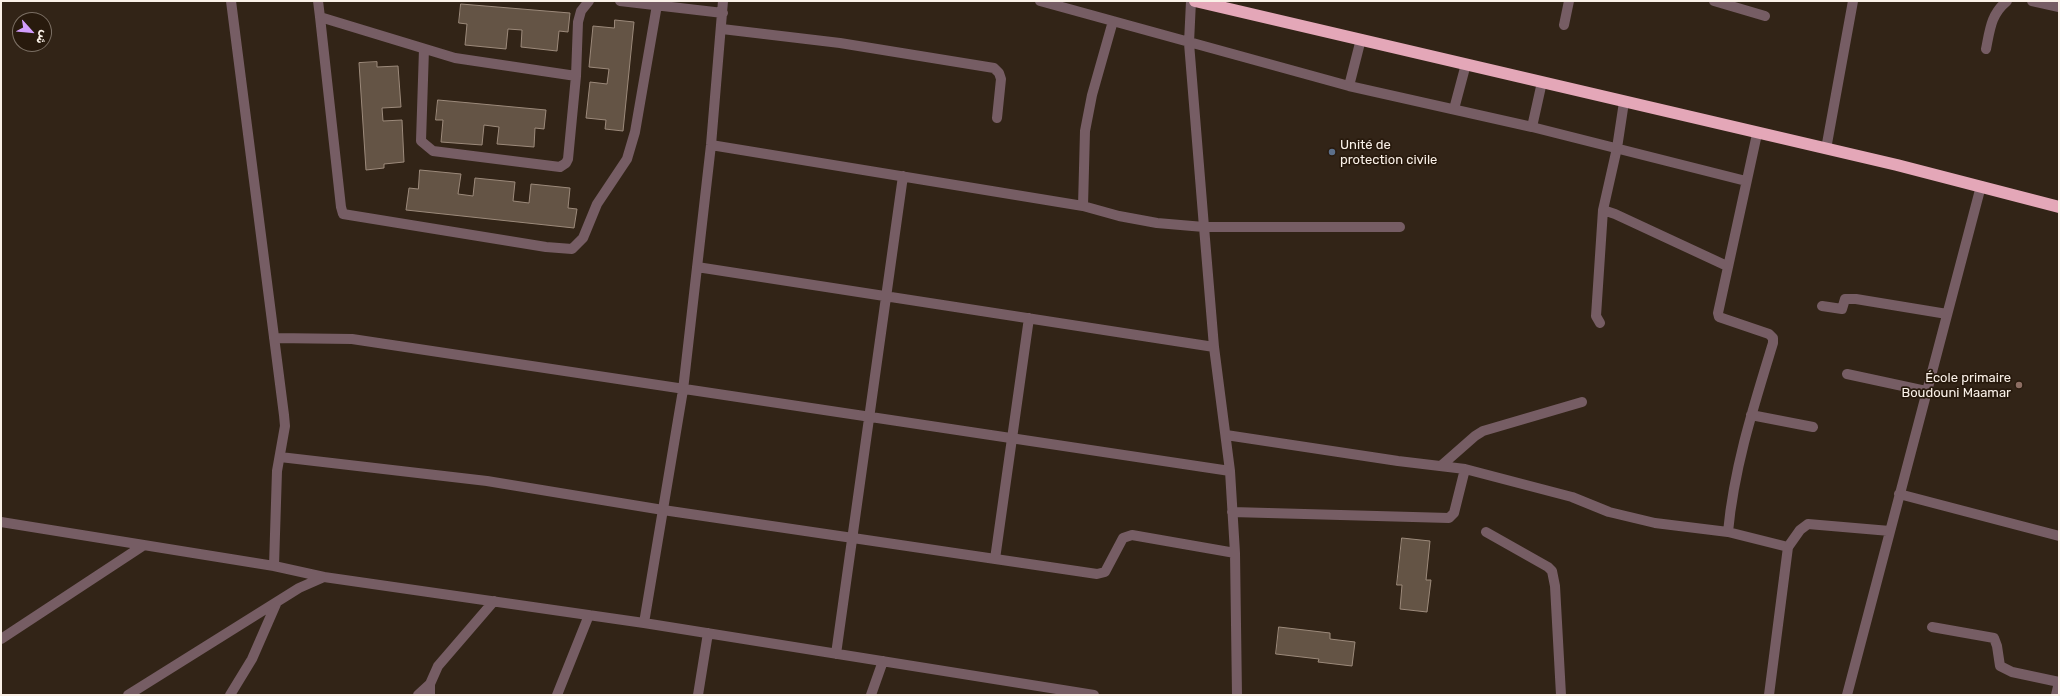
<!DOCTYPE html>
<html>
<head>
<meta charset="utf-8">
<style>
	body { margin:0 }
	#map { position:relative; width:2060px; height:696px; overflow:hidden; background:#322417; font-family:Rubik,"Noto Sans Arabic",sans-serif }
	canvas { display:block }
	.frame { position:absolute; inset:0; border:2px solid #faf1e8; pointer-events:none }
	.north { position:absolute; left:12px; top:12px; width:40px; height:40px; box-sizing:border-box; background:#281a0d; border:1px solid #7c7065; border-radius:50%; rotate:117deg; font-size:11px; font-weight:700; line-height:16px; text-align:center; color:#faf1e8 }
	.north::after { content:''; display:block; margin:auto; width:14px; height:18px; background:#d29dfd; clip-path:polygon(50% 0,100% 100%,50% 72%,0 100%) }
</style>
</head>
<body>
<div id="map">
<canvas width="2060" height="696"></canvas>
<div class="frame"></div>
<div class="north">ش</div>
</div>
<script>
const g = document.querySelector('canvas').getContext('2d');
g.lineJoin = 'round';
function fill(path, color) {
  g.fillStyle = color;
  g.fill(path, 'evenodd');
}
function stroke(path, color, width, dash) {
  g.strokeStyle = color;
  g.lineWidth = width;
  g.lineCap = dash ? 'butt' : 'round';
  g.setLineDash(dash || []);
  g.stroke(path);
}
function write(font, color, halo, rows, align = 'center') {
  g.font = font + ' Rubik,sans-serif';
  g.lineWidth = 3.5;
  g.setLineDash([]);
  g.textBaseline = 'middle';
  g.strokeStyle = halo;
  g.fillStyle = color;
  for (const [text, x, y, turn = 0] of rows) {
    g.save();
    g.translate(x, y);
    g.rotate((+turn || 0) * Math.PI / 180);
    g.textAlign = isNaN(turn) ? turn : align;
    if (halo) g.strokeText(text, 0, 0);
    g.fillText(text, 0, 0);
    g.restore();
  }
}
const building = new Path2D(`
	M461 4 570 13 568 32 559 31 557 51 521 47 522 30 508 29 506 49 465 45 467 24 459 23Z
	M615 20 634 22 623 131 605 129 606 120 586 118 590 82 607 84 609 69 589 67 593 26 614 28Z
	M377 62V67L398 66 401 107 382 108 383 121 402 120 404 162 384 164V168L366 170 359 63Z
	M438 100 546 110 544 129 535 128 534 147 497 144 499 127 484 125 482 145 441 142 443 120H436Z
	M420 170 461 174 458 194 473 196 475 178 515 182 513 201 529 203 531 184 570 188 568 208 577 209 574 228 406 210 409 188 418 189Z
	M1402 538 1430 541 1426 580H1431L1427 612 1400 609 1402 585H1397Z
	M1279 627 1330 633V639L1355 642 1352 666 1318 662 1319 659 1276 654Z`);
fill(building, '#645445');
stroke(building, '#9c8a7b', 1);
stroke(new Path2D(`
	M231 1 284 415 285 426 277 471 274 566
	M318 1 320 17 455 58 576 76
	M620 1 723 13
	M1040 1 1349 86 1532 127 1746 181
	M1191 1 1189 43 1204 227 1214 347 1230 471 1235 553 1237 695
	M1714 1 1765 16
	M2032 1 2059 7
	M320 17 341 207 343 214 546 247 572 249 583 238 597 204 627 159 635 132 657 5
	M1564 25 1569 1
	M722 29 840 43 994 68 999 73 1001 79 997 118
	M424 49 421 141 433 151 560 167 566 163 568 159 576 76 578 22 581 11 589 1
	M1986 49C1990 29 1991 14 2007 1
	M1349 86 1361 39
	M1624 102 1617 148 1603 210 1615 214 1727 266
	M1454 109 1466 64
	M1532 127 1542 82
	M1757 134 1718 313 1719 317 1769 334 1773 338V343C1754 405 1734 467 1728 532L1788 547
	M711 145 1083 206 1085 131 1092 95 1113 21
	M1826 149 1853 1
	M1083 206 1119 216 1157 223 1204 227H1400
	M697 267 1214 347
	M1822 306 1842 309 1845 299H1856L1947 314
	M1600 323 1596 316 1603 210
	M274 338 352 339 1230 471
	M1847 374 1926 391
	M1751 415 1813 427
	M1226 435 1398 461 1465 469 1572 497 1609 512 1655 523 1728 532
	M280 457 487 481 663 510 1097 574 1105 572 1123 538 1132 535 1235 553
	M1442 465 1475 436 1483 431 1582 402
	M1899 494 2059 536
	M1232 512 1449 518 1454 513 1465 469
	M1 522 274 566 324 577
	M1486 532 1548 567 1552 571 1555 586 1561 695
	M995 559 1029 318
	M644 623 683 390 711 145 723 1
	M1932 627 1994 638 1997 646 2000 666 2012 672 2059 682
	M1 639 144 545
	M836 654 903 176
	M128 695 299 588 324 577 644 623 1094 695
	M230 695 252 659 276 604
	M418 695 430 684
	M430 695V684L438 666 494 601
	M557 695 589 615
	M698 695 708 633
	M871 695 883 661
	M1769 695 1788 547 1800 530 1808 524 1890 531
	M1847 695 1981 186
	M2056 695 2059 682`), '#765d64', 10);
stroke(new Path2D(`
	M1195 1 1897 165 2059 207`), '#e4a7b8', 12);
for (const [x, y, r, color] of [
	[1332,152,4,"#5c6f8a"],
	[2019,385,4,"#8d6e63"]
]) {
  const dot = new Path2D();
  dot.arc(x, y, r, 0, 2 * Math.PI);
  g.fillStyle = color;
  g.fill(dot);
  stroke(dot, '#281a0d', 1.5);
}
write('13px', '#faf1e8', '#281a0d', [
	["Unité de",1340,145],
	["protection civile",1340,160],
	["École primaire",2011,378,"right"],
	["Boudouni Maamar",2011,393,"right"]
], 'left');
</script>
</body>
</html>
